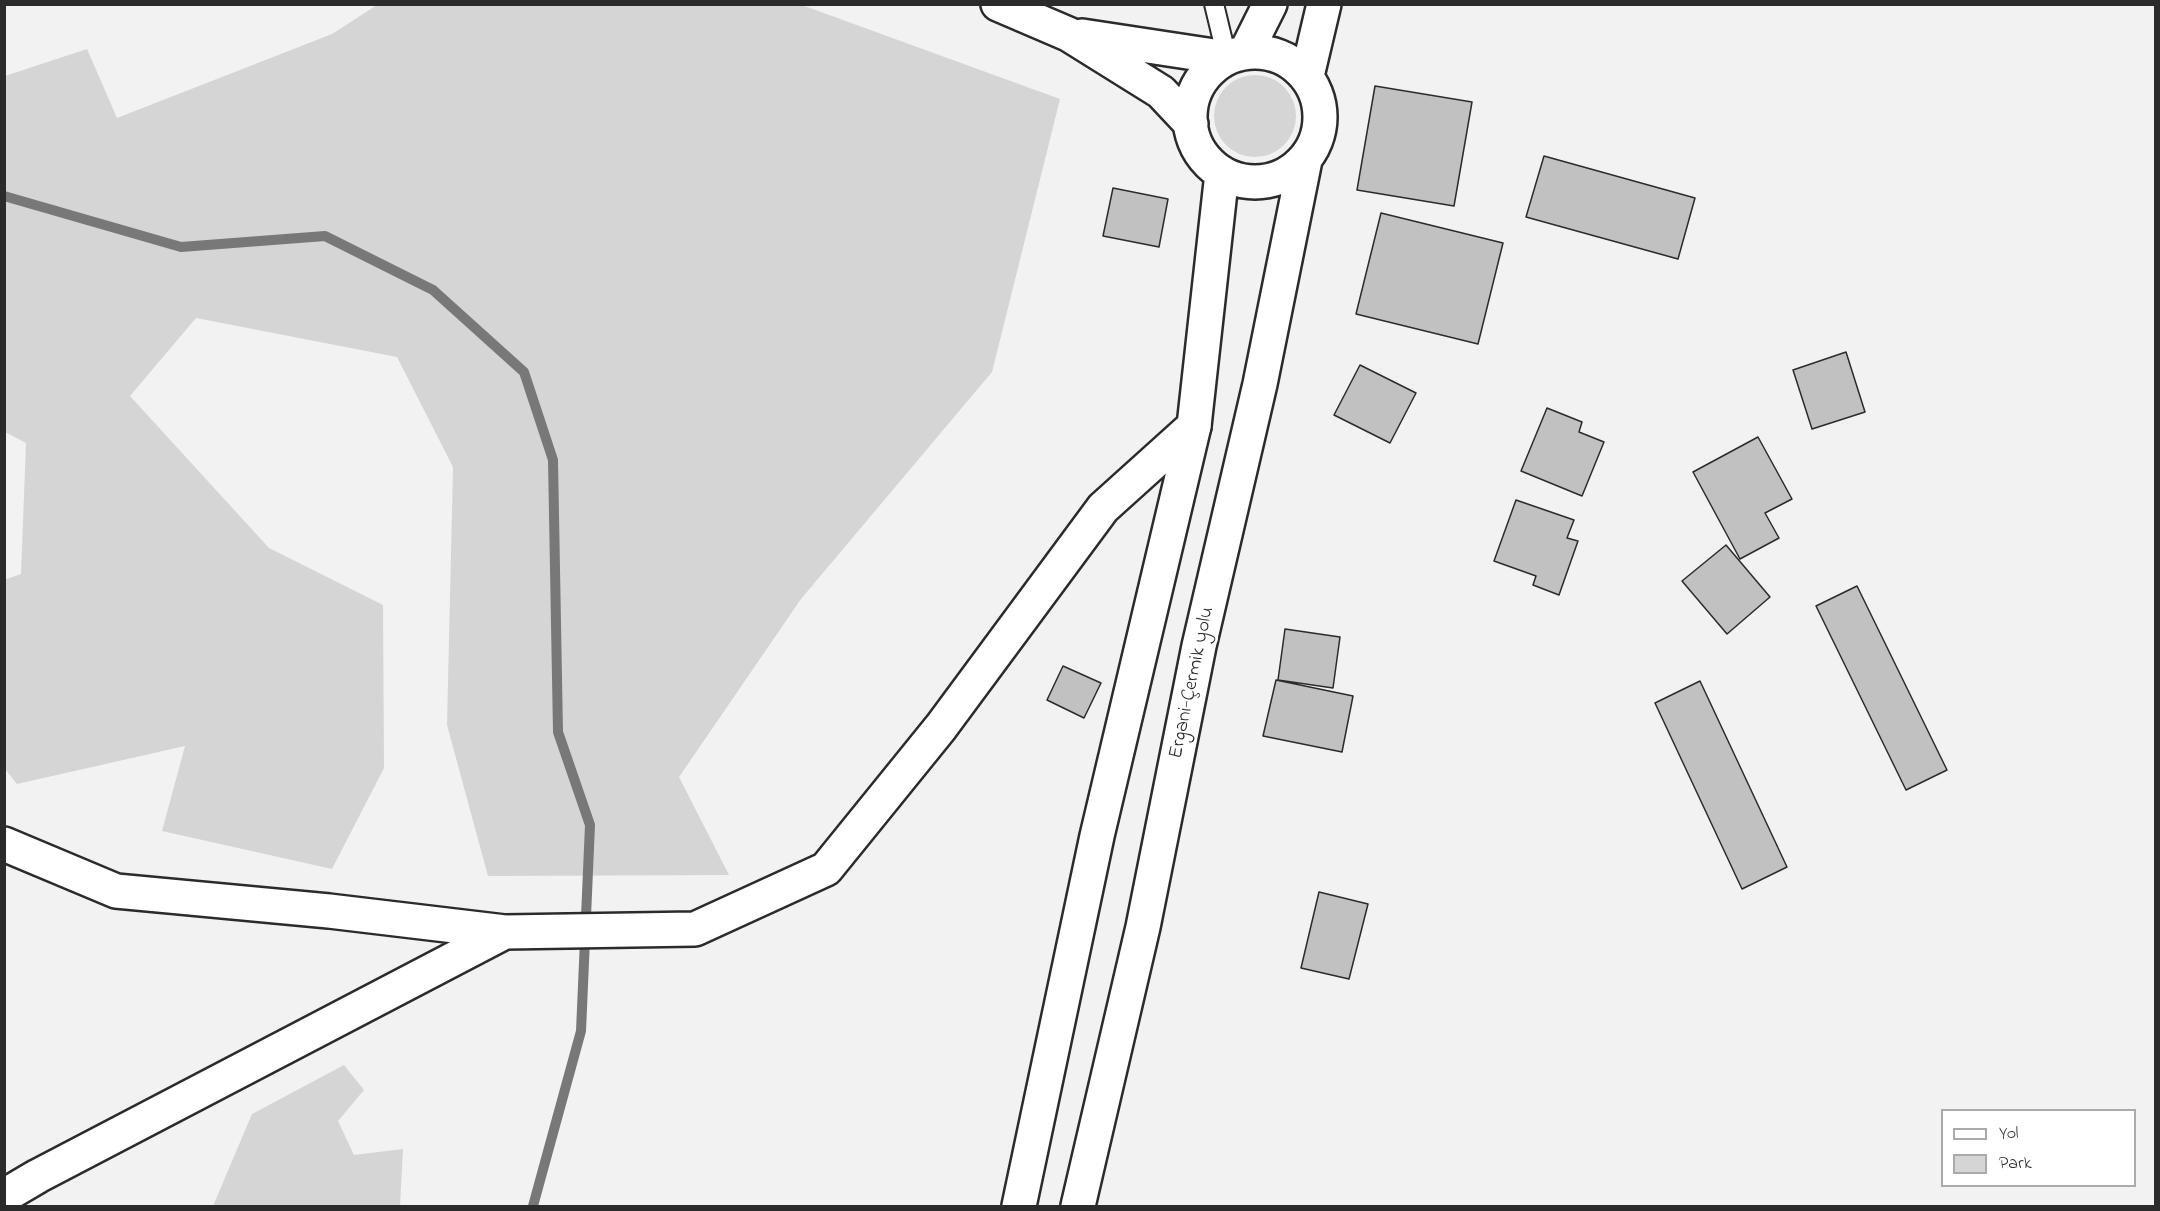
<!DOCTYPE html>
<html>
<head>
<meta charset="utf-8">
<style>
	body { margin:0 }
	#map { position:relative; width:2160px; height:1211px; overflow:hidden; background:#f2f2f2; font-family:"Indie Flower",sans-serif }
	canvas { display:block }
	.frame { position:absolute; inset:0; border:6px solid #2b2b2b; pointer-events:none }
	.legend { position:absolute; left:1941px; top:1109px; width:195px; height:78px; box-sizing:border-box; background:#fff; border:2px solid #aaa; margin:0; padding:8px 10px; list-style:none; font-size:18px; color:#2b2b2b }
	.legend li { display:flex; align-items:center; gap:12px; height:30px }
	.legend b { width:30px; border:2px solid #aaa }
</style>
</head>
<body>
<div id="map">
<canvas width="2160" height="1211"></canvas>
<div class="frame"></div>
<ul class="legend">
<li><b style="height:8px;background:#fff"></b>Yol</li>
<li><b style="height:16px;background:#d5d5d5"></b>Park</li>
</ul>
</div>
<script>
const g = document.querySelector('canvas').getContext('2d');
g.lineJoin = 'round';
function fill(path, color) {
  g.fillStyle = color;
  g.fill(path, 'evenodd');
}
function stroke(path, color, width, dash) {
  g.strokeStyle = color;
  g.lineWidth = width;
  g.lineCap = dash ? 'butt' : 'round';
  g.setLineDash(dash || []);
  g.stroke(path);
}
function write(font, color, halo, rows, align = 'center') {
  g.font = font + ' "Indie Flower",sans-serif';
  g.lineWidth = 5;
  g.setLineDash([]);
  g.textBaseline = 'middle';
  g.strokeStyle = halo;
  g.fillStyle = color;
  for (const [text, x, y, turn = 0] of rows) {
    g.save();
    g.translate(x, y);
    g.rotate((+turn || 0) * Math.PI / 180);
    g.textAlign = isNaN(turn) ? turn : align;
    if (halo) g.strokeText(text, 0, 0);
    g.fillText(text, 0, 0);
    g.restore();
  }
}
fill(new Path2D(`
	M799 4 1060 99 992 372 801 599 679 777 729 875 488 876 447 725 453 467 397 357 196 318 130 396 269 548 383 605 384 768 332 869 162 831 185 746 17 784 5 769 4 580 21 574 26 443 5 432V76L87 49 117 118 332 34 377 5Z
	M1214 116a41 41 0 1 1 82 0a41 41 0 1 1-82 0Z
	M344 1065 364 1090 338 1121 354 1155 403 1149 400 1206H213L252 1114Z`), '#d5d5d5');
stroke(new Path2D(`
	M4 196 181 247 325 236 433 290 524 372 553 460 558 732 590 825 581 1031 533 1206`), '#787878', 10);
const building = new Path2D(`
	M1375 86 1472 102 1454 206 1357 190Z
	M1544 156 1695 198 1678 259 1526 217Z
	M1113 188 1168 199 1159 247 1103 236Z
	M1381 213 1503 243 1478 344 1356 314Z
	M1846 352 1865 412 1812 429 1793 370Z
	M1360 365 1416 393 1390 443 1334 415Z
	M1547 408 1582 422 1579 432 1604 442 1582 496 1521 471Z
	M1758 437 1792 499 1765 513 1779 538 1740 559 1693 472Z
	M1516 500 1574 520 1567 538 1578 541 1559 595 1533 585 1536 576 1494 561Z
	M1726 545 1770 597 1727 634 1682 581Z
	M1857 586 1947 770 1906 790 1816 606Z
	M1285 629 1340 637 1333 688 1278 680Z
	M1063 666 1101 683 1084 718 1047 700Z
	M1276 680 1353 696 1342 752 1263 736Z
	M1700 681 1787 867 1742 889 1655 703Z
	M1319 892 1368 904 1349 979 1301 968Z`);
fill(building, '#c1c1c1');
stroke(building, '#2b2b2b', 1.5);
const lane = new Path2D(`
	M1214 4 1227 58`);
const street = new Path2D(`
	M4 844 116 891 329 911 505 932
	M4 1196 38 1176 505 932 695 929 826 869 941 727 1103 508 1194 426`);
const secondary = new Path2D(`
	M998 4 1068 34 1161 92 1191 124
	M1082 36 1227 58
	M1246 52 1270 4
	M1190 117a65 65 0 1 1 130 0a65 65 0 1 1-130 0Z
	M1307 76 1324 4
	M1019 1206 1097 836 1194 426 1222 173
	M1078 1206 1143 927 1199 646 1260 384 1305 160`);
stroke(lane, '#2b2b2b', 22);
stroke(street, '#2b2b2b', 38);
stroke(secondary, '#2b2b2b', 38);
stroke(lane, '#fff', 18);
stroke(street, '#fff', 33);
stroke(secondary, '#fff', 33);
write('20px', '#2b2b2b', '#fff', [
	["Ergani-Çermik yolu",1193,683,-78]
]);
</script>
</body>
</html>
